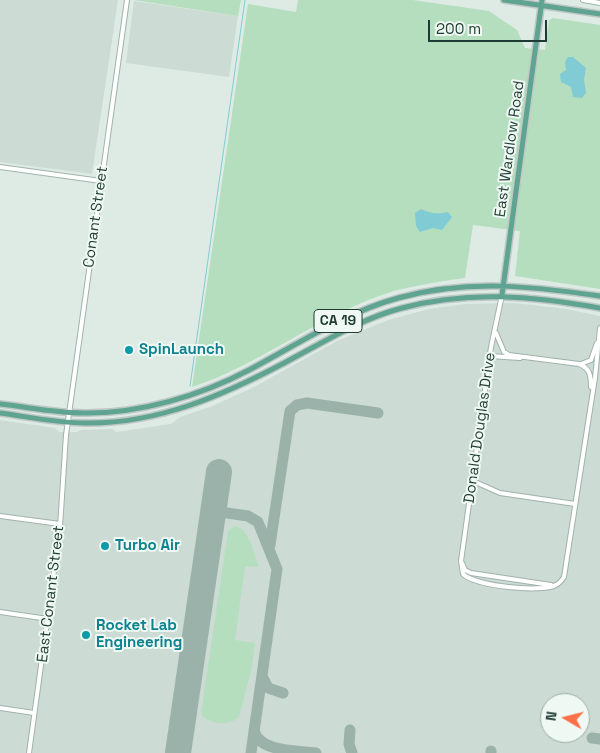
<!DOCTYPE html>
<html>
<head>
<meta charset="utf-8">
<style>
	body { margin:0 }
	#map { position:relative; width:600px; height:753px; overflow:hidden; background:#deebe5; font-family:"Space Grotesk",sans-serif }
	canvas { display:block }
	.north { position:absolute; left:540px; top:693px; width:50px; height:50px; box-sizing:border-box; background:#eff8f3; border:1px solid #9bada6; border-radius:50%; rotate:278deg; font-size:14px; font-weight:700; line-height:20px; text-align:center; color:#1e3c33 }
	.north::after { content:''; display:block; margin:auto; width:18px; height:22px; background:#fd714a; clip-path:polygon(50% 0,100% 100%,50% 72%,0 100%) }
	.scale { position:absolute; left:428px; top:20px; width:119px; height:22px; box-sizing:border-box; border:2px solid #1e3c33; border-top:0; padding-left:6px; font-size:15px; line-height:18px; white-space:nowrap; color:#1e3c33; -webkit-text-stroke:4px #eff8f3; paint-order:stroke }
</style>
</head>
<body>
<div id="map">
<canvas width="600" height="753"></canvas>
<div class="north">N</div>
<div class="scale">200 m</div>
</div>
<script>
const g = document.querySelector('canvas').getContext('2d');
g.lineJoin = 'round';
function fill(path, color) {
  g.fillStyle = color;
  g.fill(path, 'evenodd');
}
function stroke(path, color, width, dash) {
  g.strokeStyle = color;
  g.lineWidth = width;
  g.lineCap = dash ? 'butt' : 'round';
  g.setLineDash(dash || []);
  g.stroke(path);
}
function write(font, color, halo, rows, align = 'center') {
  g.font = font + ' "Space Grotesk",sans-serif';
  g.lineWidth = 4;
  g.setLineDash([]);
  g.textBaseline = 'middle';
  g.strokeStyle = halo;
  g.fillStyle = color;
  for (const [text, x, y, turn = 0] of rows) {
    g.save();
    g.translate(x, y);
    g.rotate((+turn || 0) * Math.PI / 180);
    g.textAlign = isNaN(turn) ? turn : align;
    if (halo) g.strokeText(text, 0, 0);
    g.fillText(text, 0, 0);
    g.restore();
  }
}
fill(new Path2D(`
	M0 0H118L92 174 0 162Z
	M134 1 238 16 229 77 126 63Z
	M515 303 566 309 600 316V753H0V420L55 428 59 432H77L81 430 112 429 116 432 171 424 180 417 210 407 254 387 337 341 388 320 429 309 465 304ZM550 703H580V733H550Z`), '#ccdbd4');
fill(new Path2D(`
	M134 0H241L238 16Z
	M298 0H413L489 11 517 30 525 48 545 50 549 20 553 18 600 25V289L515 276 520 231 473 225 465 278C437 282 408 286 382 295 315 318 260 365 192 387L248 4 296 12Z
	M234 526C250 528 254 555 259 567L245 566 235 640 255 643 251 671 239 717C230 726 209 725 201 714L228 531Z`), '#b5debf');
fill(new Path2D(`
	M568 57H573L586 68 584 80 586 93 582 98 573 97 571 87 561 82 560 74 566 70 565 62Z
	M421 209C431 214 438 214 448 212L452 217 442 230 433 228 420 232 416 226 415 213Z`), '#81cbd5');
stroke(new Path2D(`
	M190 386 245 0`), '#81cbd5', 1);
stroke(new Path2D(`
	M213 511 248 516 258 522 277 569 251 753
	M270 545 290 411 297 405 307 403 378 413
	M262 676 268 688 283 693
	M254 730C259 753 297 750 316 753
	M350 730 349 744 352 753
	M592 738 600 739
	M491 753V751`), '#9bb2aa', 11);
stroke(new Path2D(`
	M178 753 219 472`), '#9bb2aa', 26);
const minor = new Path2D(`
	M583 0 600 3
	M0 167 101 181
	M502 295 491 347 461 561 463 574C475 586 541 593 556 585 560 583 562 580 564 577L595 378 600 328
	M496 333 504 352 509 355 579 364C590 368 591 376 591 387
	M490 356 520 358
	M581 364 591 360 597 343
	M473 481 500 493 575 504
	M0 516 60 524
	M462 563 465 570 471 573 551 585
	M0 612 48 619
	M0 708 34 713
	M29 753 60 527 66 435 127 0`);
const major = new Path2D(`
	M504 0 600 14
	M502 295 542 0
	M0 404C27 407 55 413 83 413 139 414 200 396 249 370 298 344 344 313 398 298 468 279 530 286 600 296
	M0 413C29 417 57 423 86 423 158 424 224 395 286 362 324 342 360 319 402 308 469 290 532 296 600 308`);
stroke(minor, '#a1b3ac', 6);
stroke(major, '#c0c8c6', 8);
stroke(minor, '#fff', 4);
stroke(major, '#5fa490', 5);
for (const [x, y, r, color] of [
	[129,350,5,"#0f9aa8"],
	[105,546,5,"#0f9aa8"],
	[86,635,5,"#0f9aa8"]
]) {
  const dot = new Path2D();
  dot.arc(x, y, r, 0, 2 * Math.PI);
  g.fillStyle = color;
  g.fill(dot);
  stroke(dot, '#eff8f3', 2);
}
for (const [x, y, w] of [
	[338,321,48]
]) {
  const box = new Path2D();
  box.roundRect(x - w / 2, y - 11.5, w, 23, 4);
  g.fillStyle = '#eff8f3';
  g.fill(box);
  stroke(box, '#1e3c33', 1);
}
write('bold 14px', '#1e3c33', null, [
	["CA 19",338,321]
]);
write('15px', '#1e3c33', '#eff8f3', [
	["East Wardlow Road",510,149,-82],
	["Conant Street",96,217,-82],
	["Donald Douglas Drive",480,428,-82],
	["East Conant Street",51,594,-83]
]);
write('bold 15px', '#0d838f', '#eff8f3', [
	["SpinLaunch",139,350],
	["Turbo Air",115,546],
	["Rocket Lab",96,626],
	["Engineering",96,643]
], 'left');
</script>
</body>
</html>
